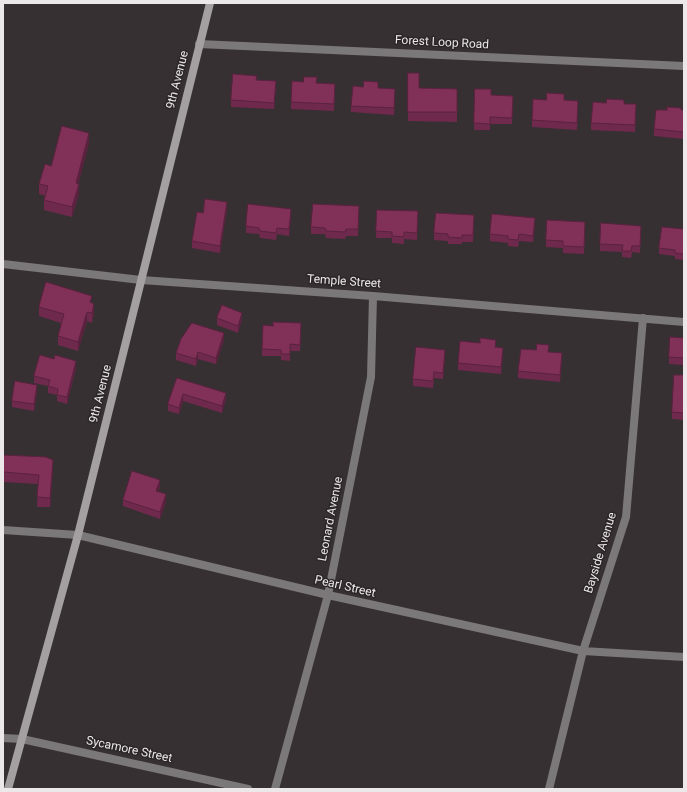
<!DOCTYPE html>
<html>
<head>
<meta charset="utf-8">
<style>
	body { margin:0 }
	#map { position:relative; width:687px; height:792px; overflow:hidden; background:#373033; font-family:Roboto,sans-serif }
	canvas { display:block }
	.frame { position:absolute; inset:0; border:4px solid #ece8ea; pointer-events:none }
</style>
</head>
<body>
<div id="map">
<canvas width="687" height="792"></canvas>
<div class="frame"></div>
</div>
<script>
const g = document.querySelector('canvas').getContext('2d');
g.lineJoin = 'round';
function stroke(path, color, width, dash) {
  g.strokeStyle = color;
  g.lineWidth = width;
  g.lineCap = dash ? 'butt' : 'round';
  g.setLineDash(dash || []);
  g.stroke(path);
}
function fill(path, color) {
  g.fillStyle = color;
  g.fill(path, 'evenodd');
}
function write(font, color, halo, rows, align = 'center') {
  g.font = font + ' Roboto,sans-serif';
  g.lineWidth = 3;
  g.setLineDash([]);
  g.textBaseline = 'middle';
  g.strokeStyle = halo;
  g.fillStyle = color;
  for (const [text, x, y, turn = 0] of rows) {
    g.save();
    g.translate(x, y);
    g.rotate((+turn || 0) * Math.PI / 180);
    g.textAlign = isNaN(turn) ? turn : align;
    if (halo) g.strokeText(text, 0, 0);
    g.fillText(text, 0, 0);
    g.restore();
  }
}
stroke(new Path2D(`
	M199 44 684 66
	M3 264 141 280 373 296 684 322
	M3 530 78 535 328 595 583 651 684 657
	M3 738 22 739 248 789
	M275 789 328 595 371 377 373 296
	M549 789 583 651 626 517 643 318`), '#7b7879', 8);
stroke(new Path2D(`
	M8 789 78 535 210 3`), '#a49fa1', 8);
fill(new Path2D(`
	M408 73 419 88 457 89V122L408 121Z
	M257 80 276 87 274 109 231 107V100Z
	M317 83 335 91 334 111 291 109V102Z
	M378 88 395 96 394 115 351 112V106Z
	M475 89 491 95 513 96 512 124H490V130H474Z
	M564 100 578 108 577 130 532 127V120Z
	M624 104 636 111 635 132 591 130V123Z
	M667 110H684V139L654 136V129Z
	M89 143 78 184 79 194 72 217 44 210V200L46 196 39 194V184L51 166Z
	M227 209 220 253 192 248V241Z
	M377 210 418 211 417 240 404 239V244L392 243V238H376Z
	M359 213 358 236H346L345 239 326 238 325 234H311V227Z
	M291 216 289 236 277 234 276 240 260 238 259 234 246 233V226Z
	M474 222 473 242H462V244H448V241L434 240V233Z
	M535 225 533 242 519 241 518 247 508 246V243L490 241V234Z
	M585 228 584 254 563 253V248L546 247V240Z
	M684 229V260L675 259V256L659 254V248Z
	M641 232 640 253 632 252 631 258 622 257V252L600 251V244Z
	M92 303 94 313 92 323 87 321 78 351 58 345V336L61 323 39 316V307Z
	M217 318 242 319 238 333 217 325Z
	M301 330 300 351H290V361L281 360V356H262V349Z
	M684 338V365L669 364V357Z
	M224 340 216 364 198 359 196 366 176 360V353Z
	M496 347 503 354 501 374 458 370V363Z
	M549 352 562 360 560 382 518 378V371Z
	M445 356 443 379 434 378 433 388 413 386V379Z
	M76 368 67 404 57 401V395L48 393V386L34 383V376Z
	M684 375V420L672 419V412Z
	M177 378 226 399 222 413 183 401 179 414 168 411V404Z
	M37 391 34 411 12 407V401Z
	M3 455 53 470 50 507H37L38 484 3 482Z
	M160 487 158 492 166 501 160 519 123 506V500Z`), '#6f294c');
fill(new Path2D(`
	M276 81V87L274 109V103Z
	M89 133V143L76 193V183Z
	M79 184V194L72 217V207Z
	M227 202V209L220 253V246Z
	M291 209V216L289 236V229Z
	M535 218V225L533 242V236Z
	M94 304V313L92 323V313Z
	M87 312V321L78 351V342Z
	M242 313V319L238 333V326Z
	M224 333V340L216 364V358Z
	M503 348V354L501 374V367Z
	M445 350V356L443 379V373Z
	M198 352V359L196 366V359Z
	M562 353V360L560 382V375Z
	M76 361V368L67 404V397Z
	M37 385V391L34 411V404Z
	M226 393V399L222 413V406Z
	M183 394V401L179 414V408Z
	M53 460V470L50 507V498Z
	M160 480V487L156 498V491Z
	M166 494V501L160 519V512Z`), '#5a223e');
const building = new Path2D(`
	M408 73H419V88L457 89V112H408Z
	M233 74 257 76 256 80 276 81 274 103 231 100Z
	M304 77H317L316 83 335 84 334 104 291 102 292 81 303 82Z
	M364 81 378 82V88L395 89 394 108 351 106 353 86 363 87Z
	M475 89H491V95L513 96 512 118 490 117V124L474 123Z
	M547 93 564 94V100L578 101 577 123 532 120 533 99 546 100Z
	M607 99 624 100V104H636L635 125 591 123 593 102 606 103Z
	M667 107 681 108V110H684V132L654 129 656 110H667Z
	M62 126 89 133 76 183 79 184 72 207 44 200 48 186 39 184 45 164 51 166Z
	M205 199 227 202 220 246 192 241 197 212 203 213Z
	M248 204 291 209 289 229 277 228 276 233 260 231 259 228 246 226Z
	M313 204 359 206 358 229H346L345 232 326 231 325 228 311 227Z
	M377 210 418 211 417 233 404 232V237L392 236V232L376 231Z
	M436 213 474 215 473 235H462V238L448 237V234L434 233Z
	M492 214 535 218 533 236 519 234 518 240 508 239V236L490 234Z
	M547 220 585 222 584 247 563 246V241L546 240Z
	M601 223 641 226 640 246H632L631 251H622L623 245 600 244Z
	M662 227 684 229V254L675 253V250L659 248Z
	M46 282 92 296 90 302 94 304 92 313 87 312 78 342 58 336 64 314 39 307Z
	M222 305 242 313 238 326 217 318Z
	M273 322 301 323 300 345 290 344V354H281V350L262 349 263 325 273 326Z
	M192 323 224 333 216 358 198 352 196 359 176 353 181 339Z
	M670 337 684 338V358L669 357Z
	M480 338 496 340 495 347 503 348 501 367 458 363 460 341 480 343Z
	M537 344 549 345 548 352 562 353 560 375 518 371 521 349 536 350Z
	M416 347 445 350 443 373 434 372 433 381 413 379Z
	M40 355 54 359 55 355 76 361 67 397 57 395 58 389 48 386 50 380 34 376Z
	M674 375H684V413L672 412Z
	M177 378 226 393 222 406 183 394 179 408 168 404Z
	M15 381 37 385 34 404 12 401Z
	M3 455 46 457 53 460 50 498 37 497 39 475 3 472Z
	M132 471 160 480 156 491 166 494 160 512 123 500Z`);
fill(building, '#813058');
stroke(building, '#5a223e', 1);
write('12px', '#ece8ea', '#2c2629', [
	["Forest Loop Road",442,43,3],
	["9th Avenue",178,80,-76],
	["Temple Street",344,282,4],
	["9th Avenue",101,394,-76],
	["Leonard Avenue",331,519,-79],
	["Bayside Avenue",601,553,-73],
	["Pearl Street",345,587,13],
	["Sycamore Street",129,750,12]
]);
</script>
</body>
</html>
